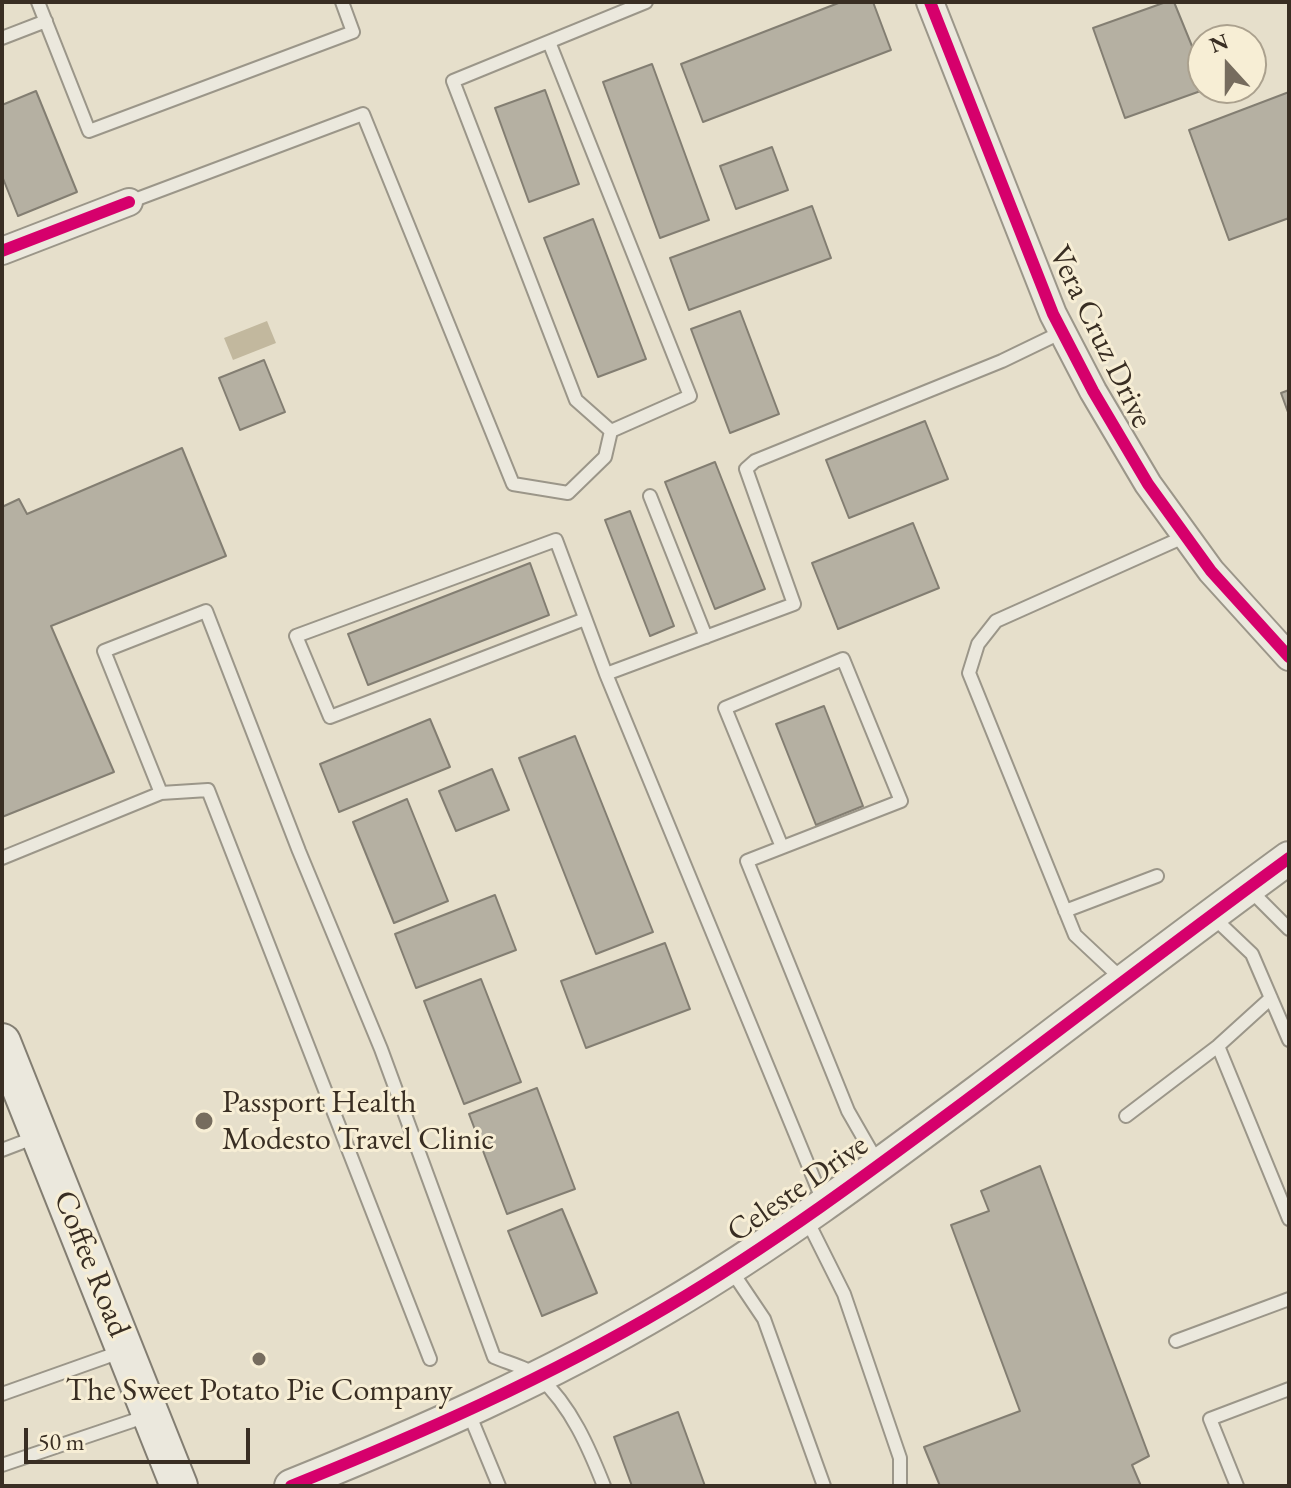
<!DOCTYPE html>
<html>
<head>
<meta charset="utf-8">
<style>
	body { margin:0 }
	#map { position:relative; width:1291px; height:1488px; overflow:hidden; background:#e6dfcb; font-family:"EB Garamond",serif }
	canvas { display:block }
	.frame { position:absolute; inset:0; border:4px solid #392e23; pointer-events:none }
	.north { position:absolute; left:1187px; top:24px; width:80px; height:80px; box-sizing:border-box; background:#f7eed5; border:2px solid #aba18e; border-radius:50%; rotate:339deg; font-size:22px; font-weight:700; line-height:32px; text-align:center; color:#392e23 }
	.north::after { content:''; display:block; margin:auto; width:28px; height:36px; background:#766c5e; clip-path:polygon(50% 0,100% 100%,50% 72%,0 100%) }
	.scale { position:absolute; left:24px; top:1428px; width:226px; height:36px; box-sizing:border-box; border:4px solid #392e23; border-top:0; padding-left:10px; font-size:24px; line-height:28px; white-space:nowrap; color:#392e23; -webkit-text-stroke:6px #f7eed5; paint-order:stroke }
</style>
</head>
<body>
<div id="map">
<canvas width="1291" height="1488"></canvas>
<div class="frame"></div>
<div class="north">N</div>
<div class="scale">50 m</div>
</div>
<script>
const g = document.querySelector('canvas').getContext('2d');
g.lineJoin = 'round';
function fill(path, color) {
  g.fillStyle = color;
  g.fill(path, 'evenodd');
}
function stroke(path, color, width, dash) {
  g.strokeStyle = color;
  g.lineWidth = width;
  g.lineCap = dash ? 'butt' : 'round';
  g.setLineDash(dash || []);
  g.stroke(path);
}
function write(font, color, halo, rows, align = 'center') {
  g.font = font + ' "EB Garamond",serif';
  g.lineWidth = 6;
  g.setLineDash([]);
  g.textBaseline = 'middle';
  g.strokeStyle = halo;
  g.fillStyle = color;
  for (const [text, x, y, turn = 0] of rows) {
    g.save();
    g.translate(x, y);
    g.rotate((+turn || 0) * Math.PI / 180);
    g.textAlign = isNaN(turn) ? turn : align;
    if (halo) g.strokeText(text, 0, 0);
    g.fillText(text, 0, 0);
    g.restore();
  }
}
fill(new Path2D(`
	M267 321 276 343 233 360 224 338Z`), '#c2b89e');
const building = new Path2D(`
	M841 2H873L891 50 703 122 681 64Z
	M1166 2H1174L1203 73V88H1209L1125 118 1093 28Z
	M652 64 709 220 660 238 603 82Z
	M545 90 579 184 529 202 495 108Z
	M36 91 77 192 18 216 2 176V105Z
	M1289 92V218L1229 240 1189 130Z
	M772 147 788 190 736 209 720 166Z
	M812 206 831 258 689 310 670 258Z
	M593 219 646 359 598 377 544 238Z
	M740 311 779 414 730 433 691 329Z
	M264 360 285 412 240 430 219 378Z
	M1289 390V415L1281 393Z
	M925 421 948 479 849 518 826 460Z
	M182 448 226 556 51 626 114 772 2 817V507L19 499 27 514Z
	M715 462 765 589 715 609 665 482Z
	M630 511 674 626 650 636 605 520Z
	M913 523 939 588 838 629 812 563Z
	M530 563 549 615 368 685 348 634Z
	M824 706 863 806 816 825 776 724Z
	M430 719 450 767 339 812 320 764Z
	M575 736 653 932 596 954 519 758Z
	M492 769 509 810 456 831 439 791Z
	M407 799 448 901 394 923 353 822Z
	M495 895 516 950 416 988 395 934Z
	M665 943 690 1009 586 1048 561 981Z
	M481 979 521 1082 464 1104 424 1001Z
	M537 1088 575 1189 507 1214 469 1114Z
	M1040 1166 1149 1456 1132 1465 1141 1486H940L924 1447 1020 1411 951 1225 989 1211 981 1191Z
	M562 1209 597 1293 542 1316 508 1231Z
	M678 1412 705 1486H632L614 1437Z`);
fill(building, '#b5b0a2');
stroke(building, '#837e72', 2);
const service = new Path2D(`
	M38 2 89 131 353 32 342 2
	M2 38 46 21
	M549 42 690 396 611 431
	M129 202 363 114 513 484 568 493 605 457 611 431
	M611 431 576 400 453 81 646 2
	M650 496 706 637
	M585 619 330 717 296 636 556 540 606 674 823 1201
	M606 674 794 604 746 469 755 461 1002 361 1062 332
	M161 793 208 790 430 1359
	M782 847 725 708 843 659 901 801 747 861 848 1111 879 1165
	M2 858 161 793 104 651 206 611 299 851 381 1049 494 1357C508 1363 529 1368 540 1378 571 1406 589 1448 604 1486
	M1249 889 1289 929
	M1065 911 1157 876
	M1212 916 1252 954 1289 1040
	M1122 979 1075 935 969 673 978 644 996 621 1186 536
	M1218 1046 1289 1219
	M1126 1116 1218 1046 1271 998
	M2 1150 36 1137
	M807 1220 844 1294 900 1458V1486
	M731 1270 764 1319 824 1486
	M1176 1341 1289 1299
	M2 1394 123 1351
	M468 1411 499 1486
	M2 1465 147 1416
	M1237 1486 1210 1419 1289 1389`);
const minor = new Path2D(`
	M930 2 1053 314 1093 391 1148 484 1211 571 1289 657
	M2 251 129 202`);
const tertiary = new Path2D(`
	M291 1486C420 1434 547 1378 667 1307 777 1242 878 1166 980 1090 1083 1012 1185 934 1289 858`);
const secondary = new Path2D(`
	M2 1042 179 1486`);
stroke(service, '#9b9689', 16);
stroke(minor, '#9b9689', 30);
stroke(tertiary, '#9b9689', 36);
stroke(secondary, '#837e72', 40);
stroke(service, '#ebe8dd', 12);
stroke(minor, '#ebe8dd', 26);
stroke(tertiary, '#ebe8dd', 32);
stroke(secondary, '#ebe8dd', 36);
stroke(new Path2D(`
	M930 2 1053 314 1093 391 1148 484 1211 571 1289 657
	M2 251 129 202
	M291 1486C420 1434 547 1378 667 1307 777 1242 878 1166 980 1090 1083 1012 1185 934 1289 858`), '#d6006c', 12);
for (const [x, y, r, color] of [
	[204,1121,10,"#766c5e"],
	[259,1359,8,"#766c5e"]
]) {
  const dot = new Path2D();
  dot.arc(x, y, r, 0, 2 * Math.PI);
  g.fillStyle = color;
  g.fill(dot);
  stroke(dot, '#f7eed5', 3);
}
write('32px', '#392e23', '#f7eed5', [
	["Vera Cruz Drive",1100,337,64],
	["Celeste Drive",798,1189,-35],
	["Coffee Road",91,1264,68]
]);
write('32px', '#392e23', '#f7eed5', [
	["Passport Health",222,1103],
	["Modesto Travel Clinic",222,1140],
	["The Sweet Potato Pie Company",259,1391,"center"]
], 'left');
</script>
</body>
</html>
